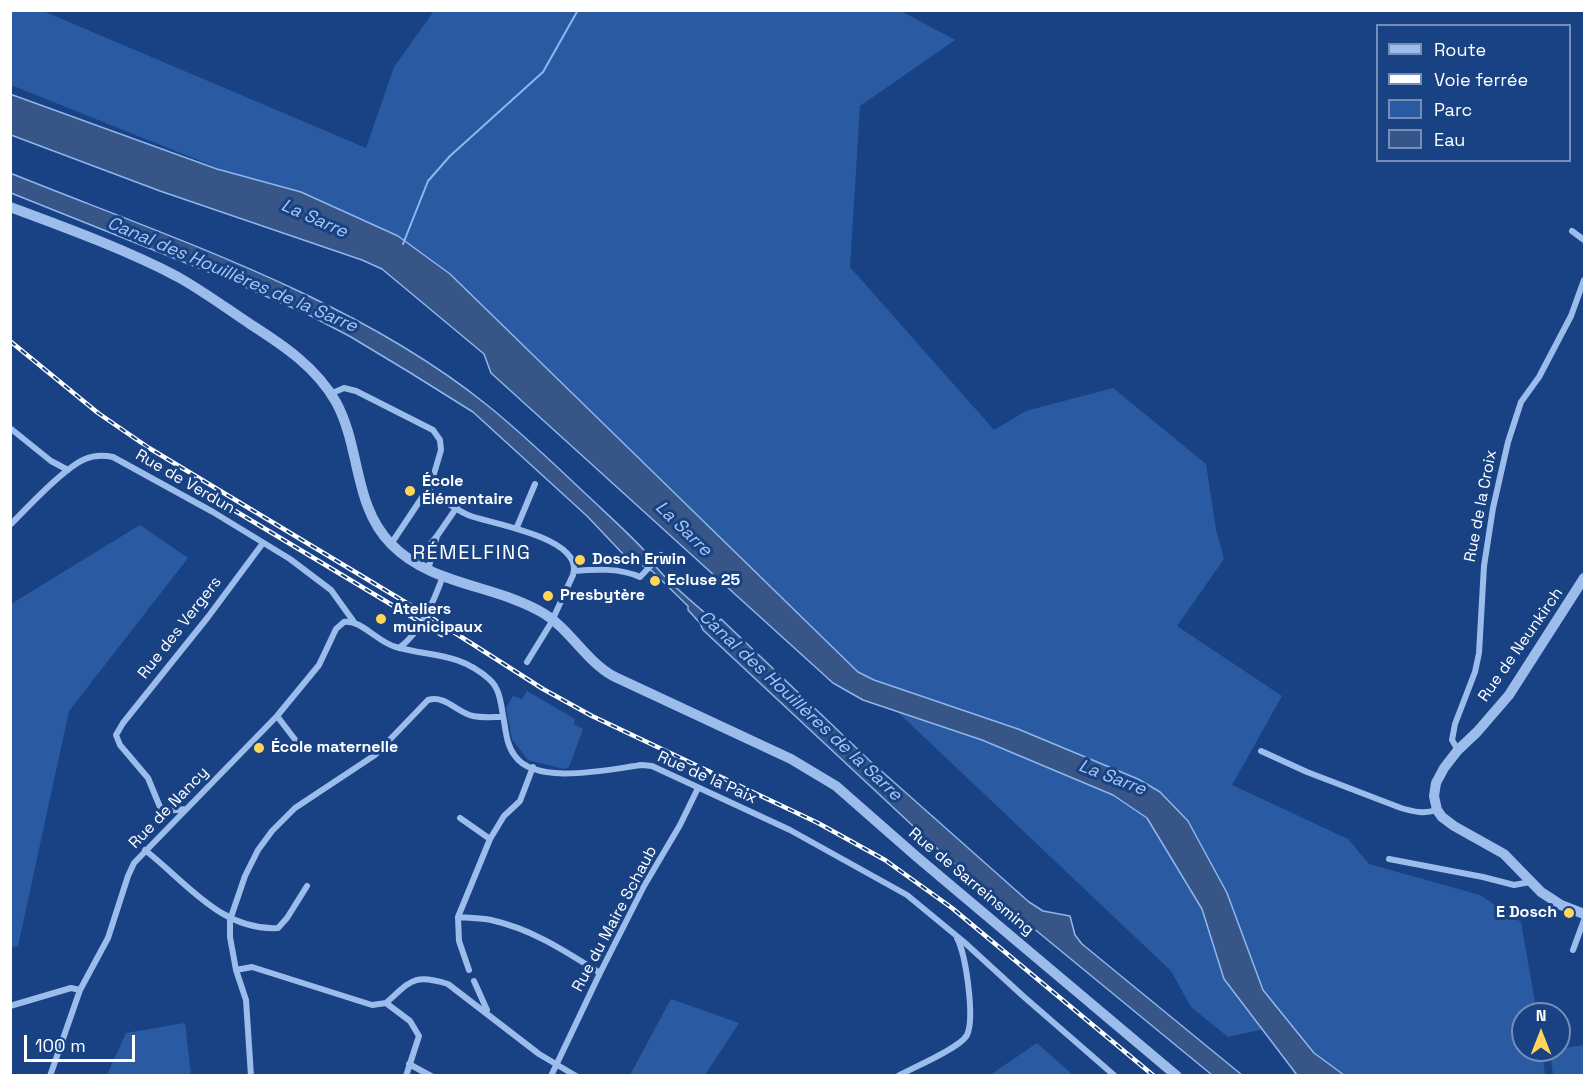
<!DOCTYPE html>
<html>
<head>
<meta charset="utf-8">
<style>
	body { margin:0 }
	#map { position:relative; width:1595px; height:1086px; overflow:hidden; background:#184283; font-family:"Space Grotesk",sans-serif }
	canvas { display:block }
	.frame { position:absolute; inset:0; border:12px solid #fff; pointer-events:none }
	.legend { position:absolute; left:1376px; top:24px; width:195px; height:138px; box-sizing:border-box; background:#184283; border:2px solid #748eb5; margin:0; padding:8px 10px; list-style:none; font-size:18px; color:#fff }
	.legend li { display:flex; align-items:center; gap:12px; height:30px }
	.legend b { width:30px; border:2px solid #748eb5 }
	.north { position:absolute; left:1511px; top:1002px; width:60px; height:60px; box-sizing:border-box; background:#184283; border:2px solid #748eb5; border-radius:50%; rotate:0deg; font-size:16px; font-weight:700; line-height:24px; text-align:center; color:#fff }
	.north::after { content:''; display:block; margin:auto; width:21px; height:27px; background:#ffd657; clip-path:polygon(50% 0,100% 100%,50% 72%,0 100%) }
	.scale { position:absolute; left:24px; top:1035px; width:111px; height:27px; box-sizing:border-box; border:3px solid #fff; border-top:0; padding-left:8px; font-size:18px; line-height:21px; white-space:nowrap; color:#fff; -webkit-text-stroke:4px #184283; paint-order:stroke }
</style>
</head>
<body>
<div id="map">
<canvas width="1595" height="1086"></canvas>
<div class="frame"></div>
<ul class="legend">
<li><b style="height:8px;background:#9cbcec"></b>Route</li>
<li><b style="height:8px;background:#fff"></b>Voie ferrée</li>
<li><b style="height:16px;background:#2a5ba2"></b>Parc</li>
<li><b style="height:16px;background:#375687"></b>Eau</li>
</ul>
<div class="north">N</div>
<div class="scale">100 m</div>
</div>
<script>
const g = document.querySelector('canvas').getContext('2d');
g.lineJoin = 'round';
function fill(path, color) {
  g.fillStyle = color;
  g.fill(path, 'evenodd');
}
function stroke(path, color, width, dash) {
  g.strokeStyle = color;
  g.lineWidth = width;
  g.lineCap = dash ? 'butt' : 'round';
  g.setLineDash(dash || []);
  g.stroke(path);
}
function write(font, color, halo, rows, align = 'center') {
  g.font = font + ' "Space Grotesk",sans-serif';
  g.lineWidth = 6;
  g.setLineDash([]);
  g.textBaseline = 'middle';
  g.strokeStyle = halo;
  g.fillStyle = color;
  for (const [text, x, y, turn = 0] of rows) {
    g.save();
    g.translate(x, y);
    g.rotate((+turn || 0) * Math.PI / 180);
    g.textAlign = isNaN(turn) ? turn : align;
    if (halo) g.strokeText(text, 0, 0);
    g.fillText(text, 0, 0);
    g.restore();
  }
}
fill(new Path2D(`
	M10 11H43L366 148 394 67 434 11H901L955 40 860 106 850 267 994 430 1026 411 1113 388 1206 464 1216 529 1224 559 1177 626 1282 696 1232 785 1348 839 1369 864 1480 895 1521 922 1537 1014H1523V1050H1542L1545 1075H1294L1278 1026 1228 1037 1191 1007 1171 971 791 611 443 273 218 168 11 85Z
	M140 525 188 558 69 711 18 946 11 948V604Z
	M527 691 575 719 574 724 583 729 569 767 564 769 528 760 512 739 506 708 513 696 522 699Z
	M671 999 739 1023 705 1075H630Z
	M185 1023 191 1075H107L126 1033Z
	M1037 1043 1073 1075H990Z
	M1584 1045V1075H1553L1550 1050Z`), '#2a5ba2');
const water = new Path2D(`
	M10 94 217 169 301 192 398 236 450 274 858 672 874 680 1018 729 1138 779 1160 792 1188 821 1227 893 1263 990 1314 1053 1344 1075H1297L1224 979 1202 909 1147 818 1113 795 982 740 863 700 833 683 491 373 484 354 382 269 362 260 160 191 11 135Z
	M10 173C169 237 353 297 487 405 522 433 555 465 588 496 607 514 626 531 644 550 649 555 652 562 657 568 674 588 697 606 717 623L721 619 869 760 1029 902 1043 911 1070 916 1075 935 1082 944 1242 1075H1212L943 854 703 630 700 623 688 610V606L652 571 624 555 587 516 473 412 409 372 351 337 311 316 231 281 11 193Z`);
fill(water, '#375687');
stroke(water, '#8eb7ef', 1.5);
stroke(new Path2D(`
	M403 244 428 181 450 156 543 72 578 10`), '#8eb7ef', 2);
stroke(new Path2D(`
	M1572 231 1584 240
	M330 394 344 388 356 391 433 430 440 440 441 450 431 484 391 544
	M10 428 51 461 68 470
	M428 490C441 498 454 509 468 515 489 524 585 537 573 575L551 623 527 662
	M10 525C28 507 64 468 85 459 94 455 104 455 113 457L213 512 290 559 331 590 354 622
	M517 527 535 484
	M437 536 457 507
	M415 563 437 536 428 570
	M574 571C596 569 620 568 640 577L661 555
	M344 622C361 619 377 642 396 647 431 657 458 652 489 679 501 689 501 707 504 721 506 733 507 746 515 756 536 786 610 769 642 765L652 766 790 830 907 895 964 942 1023 996 1115 1076
	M399 648C421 632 434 601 443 576
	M277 716 303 750
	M1458 750 1452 740 1455 724 1475 672 1479 653 1484 566 1493 508 1508 442 1521 402 1539 377 1571 316 1584 280
	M1261 751 1307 772 1401 808C1414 812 1424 814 1437 810
	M186 809 166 811 160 807 148 778 120 745 116 735 123 723 208 617 263 543
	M460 818 490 839
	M145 850C186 882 221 931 278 928L287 918 307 886
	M1389 859 1483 877 1514 885 1530 882
	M458 917C469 918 481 918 491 920 532 929 565 951 600 973
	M1573 950 1584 920
	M236 970 252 967 372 1005 386 1003
	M469 970 459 941 458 917 490 839 504 816 520 801 533 767
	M474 981 487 1010
	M386 1003C411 981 413 973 448 984L539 1054 576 1076
	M386 1003 410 1021 419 1036 406 1076
	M10 1006 71 988 80 990
	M409 1064 431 1076
	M50 1076 80 990 108 938 128 876 134 863 277 716 319 665 336 629 344 622
	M251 1076 246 1000 236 970 230 937V920L245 876 258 850 272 831 295 808 375 755 428 700C446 695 456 712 473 716 482 718 493 717 503 717
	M551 1076 600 973 644 886 680 825 698 788
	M898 1076C912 1068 960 1048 967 1035 975 1018 966 955 957 938`), '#9cbcec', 6);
stroke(new Path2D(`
	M10 207C64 227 127 250 178 277 203 291 226 308 250 324 283 345 316 367 336 402 361 448 353 505 391 544 432 586 494 584 543 613 570 629 585 660 613 676L791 759 836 786 917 857 1177 1076
	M1584 578 1509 695 1477 732 1458 750 1444 768 1436 783 1434 796 1437 810 1442 817 1454 826 1504 854 1541 892 1561 905 1584 914`), '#9cbcec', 10);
const rail = new Path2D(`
	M10 341 98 413 149 448 430 617 543 689 592 716 818 823 885 860 952 908 1154 1076
	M197 488 442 635`);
stroke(rail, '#fff', 4.5);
stroke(rail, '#184283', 2, [7]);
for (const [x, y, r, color] of [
	[410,491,6,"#ffd657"],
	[580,560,6,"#ffd657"],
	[655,581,6,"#ffd657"],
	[548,596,6,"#ffd657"],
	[381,619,6,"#ffd657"],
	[259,748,6,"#ffd657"],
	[1569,913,6,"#ffd657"]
]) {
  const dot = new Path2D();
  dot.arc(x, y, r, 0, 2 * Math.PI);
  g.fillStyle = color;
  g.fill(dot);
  stroke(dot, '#184283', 2);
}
write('16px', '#fff', '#184283', [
	["Rue de Verdun",185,482,30],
	["Rue de la Croix",1481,506,-79],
	["Rue des Vergers",180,628,-52],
	["Rue de Neunkirch",1521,645,-55],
	["Rue de la Paix",707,778,24],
	["Rue de Nancy",169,808,-46],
	["Rue de Sarreinsming",971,882,40],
	["Rue du Maire Schaub",615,919,-62]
]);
write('bold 16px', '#fff', '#184283', [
	["École",422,482],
	["Élémentaire",422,500],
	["Dosch Erwin",592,560],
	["Ecluse 25",667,581],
	["Presbytère",560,596],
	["Ateliers",393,610],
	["municipaux",393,628],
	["École maternelle",271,748],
	["E Dosch",1557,913,"right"]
], 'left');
write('italic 18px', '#a7c7f4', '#184283', [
	["La Sarre",314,219,24],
	["Canal des Houillères de la Sarre",232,275,23],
	["La Sarre",683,529,44],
	["Canal des Houillères de la Sarre",800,706,43],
	["La Sarre",1112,778,21]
]);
g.letterSpacing = '1.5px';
write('20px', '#fff', '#184283', [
	["RÉMELFING",472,554]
]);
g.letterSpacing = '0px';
</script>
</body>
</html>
